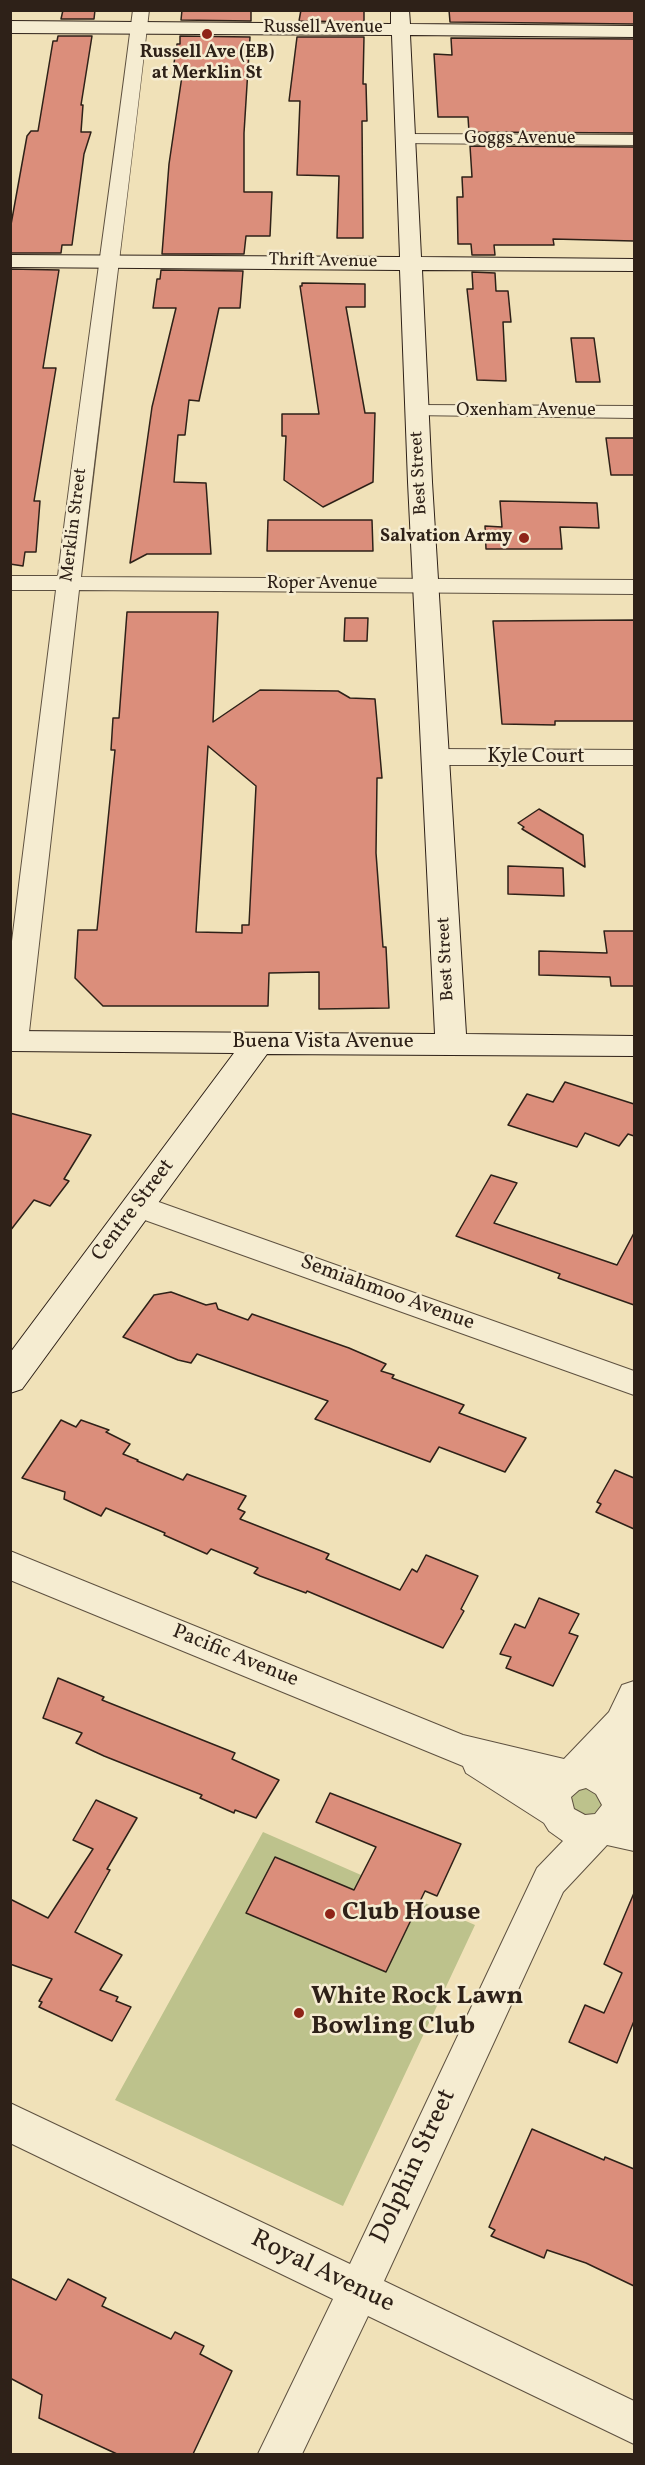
<!DOCTYPE html>
<html>
<head>
<meta charset="utf-8">
<style>
	body { margin:0 }
	#map { position:relative; width:645px; height:2465px; overflow:hidden; background:#f0e1b8; font-family:Vollkorn,serif }
	canvas { display:block }
	.frame { position:absolute; inset:0; border:12px solid #2e2118; pointer-events:none }
</style>
</head>
<body>
<div id="map">
<canvas width="645" height="2465"></canvas>
<div class="frame"></div>
</div>
<script>
const g = document.querySelector('canvas').getContext('2d');
g.lineJoin = 'round';
function fill(path, color) {
  g.fillStyle = color;
  g.fill(path, 'evenodd');
}
function stroke(path, color, width, dash) {
  g.strokeStyle = color;
  g.lineWidth = width;
  g.lineCap = dash ? 'butt' : 'round';
  g.setLineDash(dash || []);
  g.stroke(path);
}
function write(font, color, halo, rows, align = 'center') {
  g.font = font + ' Vollkorn,serif';
  g.lineWidth = 5;
  g.setLineDash([]);
  g.textBaseline = 'middle';
  g.strokeStyle = halo;
  g.fillStyle = color;
  for (const [text, x, y, turn = 0] of rows) {
    g.save();
    g.translate(x, y);
    g.rotate((+turn || 0) * Math.PI / 180);
    g.textAlign = isNaN(turn) ? turn : align;
    if (halo) g.strokeText(text, 0, 0);
    g.fillText(text, 0, 0);
    g.restore();
  }
}
fill(new Path2D(`
	M563 1782 615 1792 586 1830 558 1789Z
	M263 1832 475 1925 343 2206 115 2100Z`), '#bdc28c');
const building = new Path2D(`
	M63 10H95L94 19H61Z
	M182 10H251V21L181 20Z
	M301 10H364V22L299 21Z
	M449 10H634V24L450 22Z
	M58 36H92L81 105H83L81 132H91L84 154 72 245H62L61 253H10V230L27 136 31 131H38L53 41H57Z
	M180 36 250 37 244 133V192H272L270 236H246L244 254H162L169 164 182 76H172L177 44H180Z
	M297 37H364L363 84H366L367 121H362L363 238H337L339 176 297 175 300 101H289Z
	M451 38 634 39V133L469 132 468 117H438L434 54 452 55Z
	M470 146 634 147V241L553 239 554 245H494L495 255H472L471 244H458L457 197H463L462 177H472Z
	M10 269 59 270 43 368H56L34 501H40L36 552H25L23 566 10 564Z
	M161 270 243 271 240 308H219L199 401 189 400 185 435H178L174 482 206 483 211 554H147L130 563 152 407 176 308H153L157 279H160Z
	M472 272 495 273 496 291H508L511 322H503L506 381 477 380 467 289H473Z
	M302 283 365 284V307H346L365 413H375L373 482 323 507 284 480 286 436H282V414H319L300 286H302Z
	M571 338H594L600 382H576Z
	M606 438H634V475H611Z
	M500 501 597 503 599 528 560 527 562 549H486L485 526 502 527Z
	M268 520H372L373 551H267Z
	M127 612H218L213 722 260 690 338 691 350 698 375 699 382 778H377L376 853 383 947H386L389 1008 319 1009V972L269 973 268 1006H103L75 978 78 930H97L115 750H111L113 718H119ZM208 746 256 786 249 925H242V933L196 932Z
	M345 618H368L367 641H344Z
	M634 620V721H555V725L502 724 493 621Z
	M539 809 583 835 585 867 522 829 524 827 518 823Z
	M508 866 563 868 564 896 508 894Z
	M604 931H634V986H611L610 977 539 975V951L607 953Z
	M565 1082 634 1104V1136L628 1134 619 1146 585 1133 577 1147 508 1125 527 1094 553 1102Z
	M10 1113 91 1135 64 1179 69 1181 50 1206 34 1200 10 1231Z
	M491 1175 517 1183 494 1223 617 1265 634 1233V1305L558 1278 560 1274 456 1236Z
	M171 1292 206 1305 216 1303 218 1309 248 1320 252 1314 349 1348 386 1364 381 1371 394 1375 392 1378 464 1405 459 1413 526 1438 505 1472 439 1447 430 1462 315 1419 328 1401 197 1354 191 1363 178 1360 123 1337 154 1295Z
	M61 1420 76 1427 81 1420 109 1430 106 1432 130 1444 123 1454 138 1460 137 1461 183 1480 187 1474 246 1496 238 1509 245 1512 240 1519 329 1554 326 1559 400 1590 412 1569 417 1572 426 1555 478 1576 461 1609 464 1611 443 1648 307 1591 306 1593 260 1576 254 1573 258 1568 211 1549 207 1554 164 1535 165 1533 106 1508 101 1516 64 1499 65 1492 22 1478Z
	M615 1470 634 1478V1529L596 1512 601 1504 597 1502Z
	M539 1598 579 1614 569 1633 578 1636 553 1686 506 1668 511 1657 500 1654 515 1624 525 1628Z
	M58 1678 104 1697 102 1700 235 1753 232 1759 279 1780 256 1818 235 1810 234 1813 200 1798 202 1795 104 1756 76 1743 82 1733 43 1718Z
	M330 1793 461 1844 437 1896 425 1891 386 1972 246 1913 275 1857 354 1890 376 1847 316 1822Z
	M96 1800 137 1818 107 1869 110 1870 75 1932 122 1955 100 1990 118 1997 116 2001 131 2007 112 2041 39 2007 42 2002 39 2001 52 1979 10 1964V1899L48 1918 93 1849 73 1840Z
	M634 1893V2021L617 2063 569 2042 585 2005 604 2013 622 1973 604 1964Z
	M532 2129 604 2160 605 2157 634 2169V2286L586 2263 547 2250 544 2258 491 2236 495 2230 489 2227Z
	M10 2278 56 2300 68 2279 106 2298 102 2306 171 2339 175 2332 204 2346 200 2354 232 2371 193 2454H117L39 2418 42 2395 10 2378Z`);
fill(building, '#db8e7b');
stroke(building, '#2e2118', 1.5);
const street = new Path2D(`
	M133 10H149C128 199 102 388 81 577L634 580V594L79 590 28 1041 24 1048 10 1050V957L56 590H10V576H58C81 388 109 199 133 10Z
	M405 134 634 135V145L399 143 396 139 399 135Z
	M417 405 634 406V418L410 415 406 411 410 407Z
	M437 749 634 750V765H437L428 762 425 757 428 752Z
	M139 1195 634 1371V1395L128 1214 124 1206 128 1198Z
	M10 1551 463 1735 564 1759 609 1712 622 1685 634 1681V1851L607 1845 563 1892 384 2281 634 2401V2444L368 2316 302 2454H258L333 2299 10 2143V2103L350 2264 537 1868 563 1841 549 1831 544 1823 466 1773 463 1766 10 1580ZM586 1788 596 1794 602 1805 595 1814 585 1815 574 1809 571 1797 579 1790Z`);
const secondary = new Path2D(`
	M391 10H409L410 24 634 26V37L410 35 421 257 634 259V271L422 270 432 482 466 1034 634 1036V1056L267 1054 22 1389 10 1393V1353L234 1053 10 1051V1031L435 1034 408 482 400 270 10 267V255L400 257 392 35 10 33V21L391 24Z`);
stroke(street, '#5e5140', 2);
stroke(secondary, '#2e2118', 2);
fill(street, '#f5ecd1');
fill(secondary, '#f5ecd1');
for (const [x, y, r, color] of [
	[207,34,6,"#8f2418"],
	[524,538,6,"#8f2418"],
	[330,1914,6,"#8f2418"],
	[299,2013,6,"#8f2418"]
]) {
  const dot = new Path2D();
  dot.arc(x, y, r, 0, 2 * Math.PI);
  g.fillStyle = color;
  g.fill(dot);
  stroke(dot, '#f5ecd1', 2);
}
write('18px', '#2e2118', '#f5ecd1', [
	["Russell Avenue",323,29],
	["Goggs Avenue",520,140],
	["Thrift Avenue",323,262,1],
	["Oxenham Avenue",526,412],
	["Best Street",420,473,-93],
	["Merklin Street",75,525,-83],
	["Roper Avenue",322,585],
	["Best Street",447,959,-93]
]);
write('bold 18px', '#2e2118', '#f5ecd1', [
	["Russell Ave (EB)",207,54],
	["at Merklin St",207,75],
	["Salvation Army",512,538,"right"]
]);
write('21px', '#2e2118', '#f5ecd1', [
	["Kyle Court",536,758],
	["Buena Vista Avenue",323,1043],
	["Centre Street",134,1211,-53],
	["Semiahmoo Avenue",387,1294,20],
	["Pacific Avenue",235,1657,22]
]);
write('bold 26px', '#2e2118', '#f5ecd1', [
	["Club House",342,1914],
	["White Rock Lawn",311,1998],
	["Bowling Club",311,2028]
], 'left');
write('26px', '#2e2118', '#f5ecd1', [
	["Dolphin Street",415,2167,-65],
	["Royal Avenue",322,2273,26]
]);
</script>
</body>
</html>
